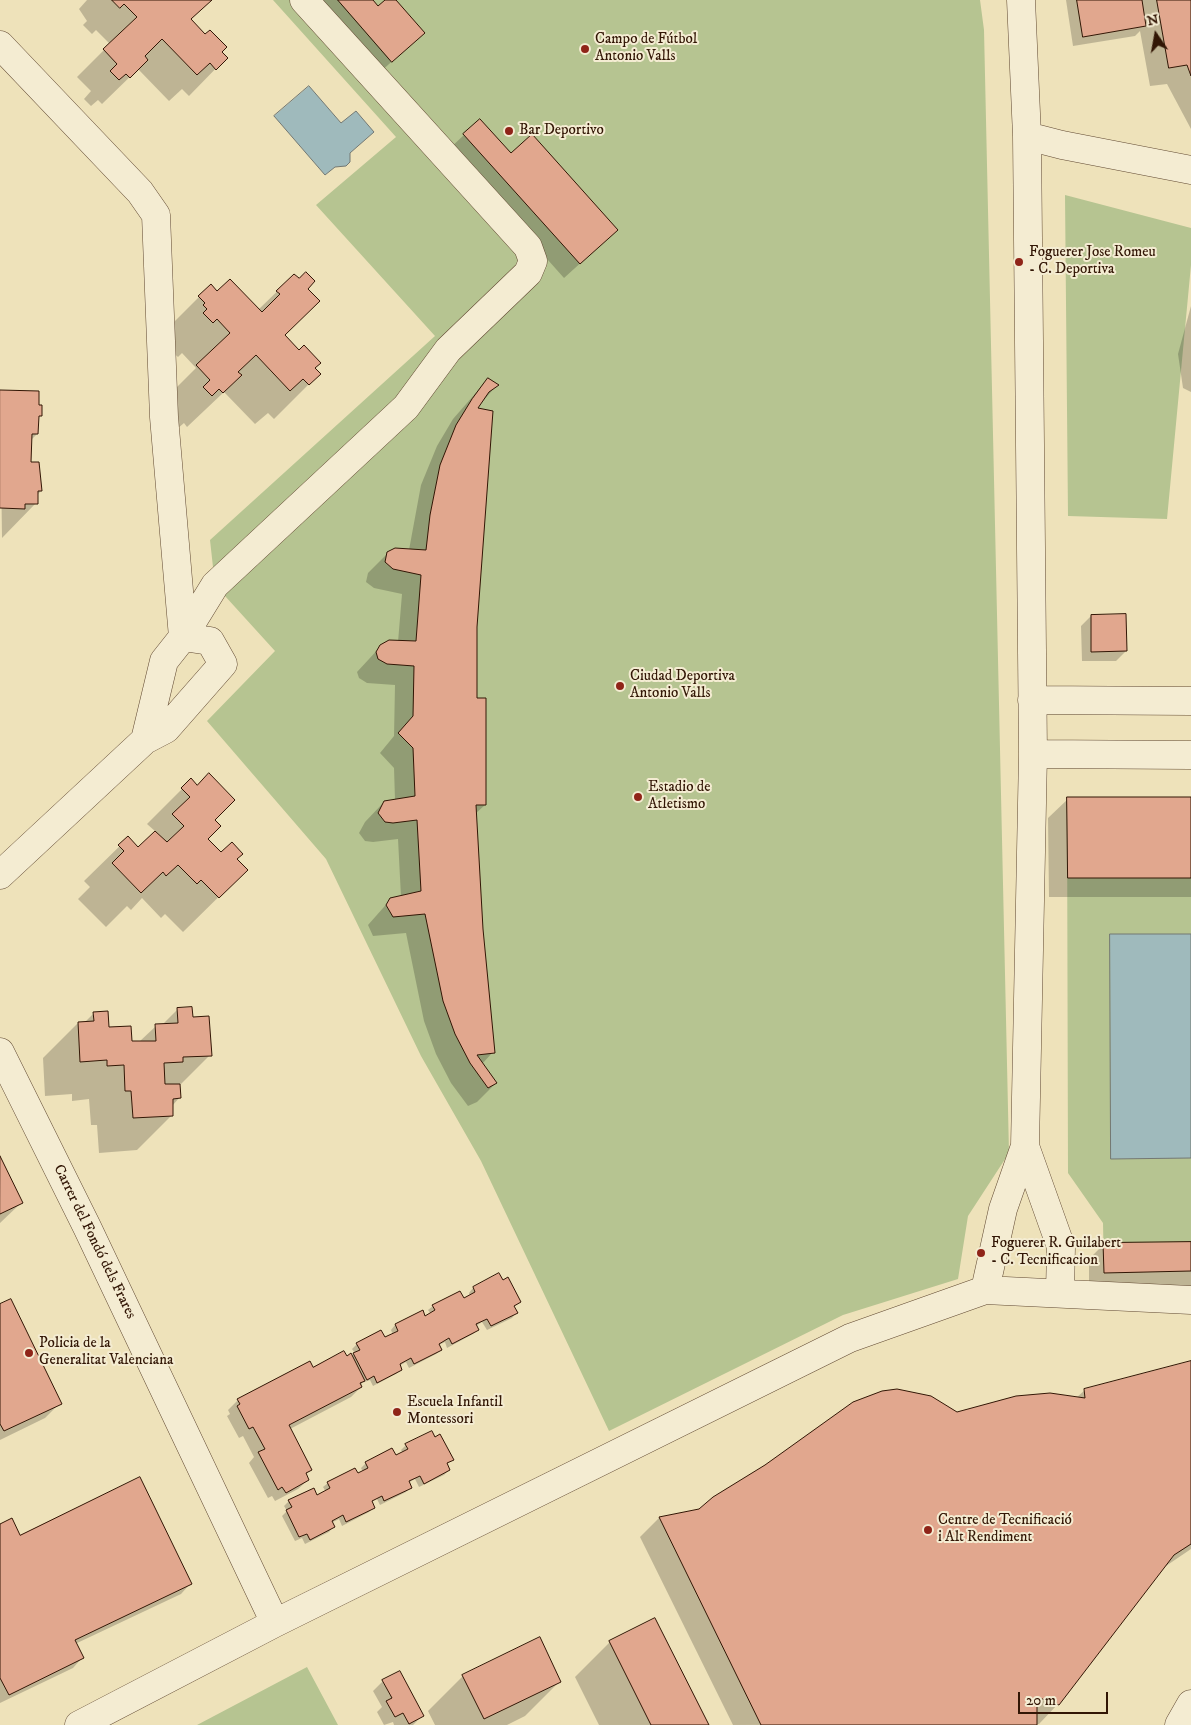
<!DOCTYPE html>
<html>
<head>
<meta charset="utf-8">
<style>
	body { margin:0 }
	#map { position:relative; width:1191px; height:1725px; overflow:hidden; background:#eee2ba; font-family:"IM FELL DW Pica",serif }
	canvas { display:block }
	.north { position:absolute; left:1131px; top:10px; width:50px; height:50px; -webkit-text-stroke:4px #f4ecd2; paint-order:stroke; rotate:348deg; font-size:14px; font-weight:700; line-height:20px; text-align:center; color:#321605 }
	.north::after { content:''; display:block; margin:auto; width:18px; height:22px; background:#321605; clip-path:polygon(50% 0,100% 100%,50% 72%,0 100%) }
	.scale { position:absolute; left:1018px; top:1692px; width:90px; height:22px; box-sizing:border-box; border:2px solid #321605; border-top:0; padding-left:6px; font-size:15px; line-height:18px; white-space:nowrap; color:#321605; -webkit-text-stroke:4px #f4ecd2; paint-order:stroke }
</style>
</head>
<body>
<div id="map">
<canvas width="1191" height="1725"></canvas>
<div class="north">N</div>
<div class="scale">20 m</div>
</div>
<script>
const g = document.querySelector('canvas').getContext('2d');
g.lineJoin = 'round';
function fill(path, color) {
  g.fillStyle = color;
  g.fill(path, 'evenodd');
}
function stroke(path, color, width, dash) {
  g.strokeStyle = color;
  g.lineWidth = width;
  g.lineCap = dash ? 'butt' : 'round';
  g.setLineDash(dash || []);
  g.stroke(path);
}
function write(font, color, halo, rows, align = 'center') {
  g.font = font + ' "IM FELL DW Pica",serif';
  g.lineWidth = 4;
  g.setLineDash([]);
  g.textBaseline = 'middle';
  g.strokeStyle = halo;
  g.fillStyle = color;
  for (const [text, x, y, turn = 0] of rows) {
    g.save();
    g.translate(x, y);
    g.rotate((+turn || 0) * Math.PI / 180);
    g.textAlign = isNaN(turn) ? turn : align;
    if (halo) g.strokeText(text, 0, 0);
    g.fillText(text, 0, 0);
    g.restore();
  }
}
fill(new Path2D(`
	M273 0H980L984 30 1009 1153 968 1216 958 1279 843 1315 609 1431 481 1161 421 1056 326 859 207 721 275 651 215 585 210 540 435 336 316 205 396 137Z
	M1065 195 1191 228V265L1167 519 1068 516Z
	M1067 797H1191V1271L1104 1273 1103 1223 1068 1173Z
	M307 1667 338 1725H196H197Z`), '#b6c491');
const water = new Path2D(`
	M309 86 341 123 356 111 374 132 350 153V162L346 166 335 167 325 175 274 116Z
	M1110 934H1191V1158L1111 1159Z`);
fill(water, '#9fbabc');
stroke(water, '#737873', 1);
fill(new Path2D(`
	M87 0H211L190 20 226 58 189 96 182 89 169 101 138 69 102 104 98 100 91 106 84 99 91 91 77 77 110 44 96 30 92 34 83 25 87 21 79 9Z
	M310 0H372L378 8 387 0H394L423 33 377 75Z
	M1066 0H1191V129L1167 84 1150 86 1140 31 1135 36 1073 46Z
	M479 121 510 155 617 230 564 278 449 149Z
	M294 275 306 289 284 336 319 374 274 419 268 413 255 424 224 392 187 427 184 423 177 429 163 401 196 368 182 353 178 357 169 349 164 332 199 297 217 293 258 310Z
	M1191 306V392L1183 388 1178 354Z
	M488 379 497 385 476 409 475 699 485 805 475 814 482 929 493 1052 482 1064 496 1083 477 1102 468 1106 451 1083 436 1054 424 1021 406 933 373 936 368 925 391 899 401 897 398 839 373 842 365 841 359 833 365 822 384 802 395 800 394 768 380 753 394 736 395 685 367 683 359 678 357 672 381 646 398 642 402 594 374 588 366 582 368 573 388 553 409 550 421 485 437 446 453 419Z
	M0 391 37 406 41 415 37 419V434L31 440 30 463 38 479H41V491L37 495 36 503 2 538Z
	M1091 616 1126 651 1116 661H1082L1081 626Z
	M191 780 214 820 206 839 221 854 236 859 246 870 183 932 165 914 161 918 142 898 131 910 127 906 106 927 78 899 90 887 84 881 128 838 138 849 156 832 147 824Z
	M1068 799H1191V897H1049L1048 818Z
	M178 1009 192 1019 210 1055 179 1086 180 1097 172 1106V1115L137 1150 99 1153 97 1125H91L89 1099 72 1101V1094L45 1096 43 1058 78 1023H84L94 1013 108 1028 131 1043 139 1042 156 1026 162 1025Z
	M0 1159 21 1203 0 1223Z
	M1104 1244H1191V1286L1089 1287V1259Z
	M499 1275 520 1302 514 1307 516 1313 512 1318 487 1330 482 1322 476 1326 478 1330 473 1334 447 1348 445 1342 439 1345 441 1350 436 1354 409 1368 406 1362 399 1366 401 1370 396 1374 373 1386 370 1380 362 1383 361 1387 351 1397 290 1429 311 1470 305 1475 308 1480 298 1489 275 1501 272 1496 268 1498 249 1463 254 1457 243 1436 239 1438 227 1416 230 1414 228 1410 238 1400 313 1369 351 1356 355 1353 352 1349 357 1344 384 1339 393 1335 391 1330 395 1325 422 1312 425 1317 431 1314 428 1310 433 1306 463 1299 470 1296 469 1293 473 1288Z
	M0 1305 60 1403 45 1418 0 1440Z
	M1191 1362V1549L1163 1568 1058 1704 1039 1724 733 1725 640 1537 659 1518 700 1510 957 1413 1076 1398 1085 1390Z
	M432 1432 452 1460 447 1464 449 1470 444 1475 419 1487 415 1479 408 1483 410 1487 406 1492 380 1505 377 1499 371 1502 373 1507 369 1512 342 1526 339 1519 331 1523 333 1527 329 1532 305 1544 302 1538 295 1541 282 1516 287 1511 284 1506 289 1501 317 1497 326 1492 323 1487 328 1483 363 1472 361 1468 366 1463 395 1457 403 1453 401 1450 406 1445Z
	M0 1525 20 1536 190 1584 181 1594 75 1644 82 1658 73 1668 0 1703Z
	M610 1642 707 1725H599L575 1677Z
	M463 1676 560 1681 525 1716 507 1725H435L428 1711Z
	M383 1681 422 1716 413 1725H394L393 1722 384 1725 377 1712 382 1707 373 1691Z`), '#0003');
const building = new Path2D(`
	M112 0H212L191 19 205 34 210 30 227 47 222 52 228 58 216 70 210 63 197 75 162 39 145 56 148 60 130 78 126 74 119 80 110 71 117 64 103 49 137 17 124 4 120 8Z
	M338 0H373L378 6 385 0H396L425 33 392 62Z
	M1077 0H1142L1146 26 1083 37Z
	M1157 0H1191V76L1187 65 1169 68Z
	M480 119 511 153 532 134 618 230 580 264 463 134Z
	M306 272 315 281 308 289 320 301 285 335 299 350 304 345 321 363 315 368 321 374 309 385 303 379 290 391 256 355 238 372 242 375 223 393 219 389 212 396 203 387 210 380 196 365 230 333 217 319 213 323 203 313 207 309 203 305 205 303 198 296 211 284 217 291 230 279 262 312 280 294 276 291 294 274 299 278Z
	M488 378 499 385 489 392 478 408 493 411 477 627V698H486V805H476L483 929 495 1053 477 1055 497 1083 488 1088 470 1063 455 1034 443 1001 425 914 393 917 386 905 390 898 421 891 417 820 393 823 385 822 378 813 384 801 415 796 413 748 398 733 413 716 414 666 387 664 378 659 376 652 380 645 389 640 416 641 421 575 393 569 385 562 387 552 395 548 426 550 430 515 440 465 456 425 472 399Z
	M0 390 39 391V405H42V416H39L38 434H32L31 462H39L42 491H38V504H25V509L0 508Z
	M1126 614 1127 651 1091 652V615Z
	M209 773 235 800 215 820 221 826 208 839 221 852 232 842 243 854 237 859 248 870 219 898 201 880 197 884 178 865 166 876 163 872 141 893 112 863 124 851 118 845 128 836 138 847 155 831 167 842 184 826 172 814 190 797 181 788 191 778 197 785Z
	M1067 797H1191V878H1068Z
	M192 1007 193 1017 209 1016 212 1056 183 1057V1062L164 1063 165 1084H180L181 1098 173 1099V1116L133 1118 131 1091H125L124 1065 107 1066V1060L80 1062 78 1022 94 1021 93 1012 108 1011 109 1027 131 1026 132 1041H156L155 1024 178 1023 177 1008Z
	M0 1156 23 1203 0 1214Z
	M1191 1242V1271L1104 1273 1103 1243Z
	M499 1273 503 1280 508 1277 521 1302 514 1306 518 1313 491 1326 487 1319 476 1324 479 1330 452 1344 449 1338 439 1344 442 1350 414 1364 411 1358 400 1364 402 1370 377 1383 374 1376 367 1380 353 1353 360 1350 356 1343 381 1330 385 1337 398 1331 395 1324 423 1310 425 1316 435 1310 432 1305 460 1291 464 1298 475 1292 473 1287Z
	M11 1299 62 1404 4 1431 0 1424V1304Z
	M344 1351 347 1356 351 1353 365 1381 360 1383 362 1387 289 1425 312 1470 306 1473 309 1480 286 1493 282 1487 278 1490 258 1452 265 1449 253 1427 249 1429 237 1406 240 1404 237 1399 310 1361 313 1367Z
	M1191 1361V1544L1174 1555 1059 1705 1037 1697V1725H761L659 1517 699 1509 713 1497 765 1465 853 1402 882 1391 897 1389 931 1396 957 1412 1016 1396 1050 1393 1085 1398 1084 1389Z
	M432 1431 435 1437 440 1434 454 1460 447 1463 450 1470 424 1484 420 1476 409 1481 412 1488 384 1501 382 1496 372 1501 375 1508 346 1522 343 1515 332 1521 335 1527 310 1540 307 1534 299 1537 286 1510 292 1507 288 1500 314 1488 317 1495 330 1488 327 1482 355 1468 358 1473 368 1468 365 1462 392 1448 396 1455 408 1449 405 1444Z
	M140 1477 192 1584 75 1640 84 1658 9 1695 0 1678V1524L12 1518 20 1535Z
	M655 1618 709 1725H651L609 1641Z
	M540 1637 561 1682 484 1719 462 1675Z
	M400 1671 424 1716 409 1724 403 1713 395 1717 386 1701 392 1698 382 1680Z`);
fill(building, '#e1a78e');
stroke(building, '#321605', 1);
const minor = new Path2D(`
	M0 45 140 192 156 215 164 417 183 637
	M1027 136 1062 145 1191 170
	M183 637 215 585 406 407 448 350 528 273 533 261 528 247 304 0
	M1032 700 1191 701
	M1033 754 1191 755
	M0 875 145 740 166 729 223 664 210 641 183 637 164 661 145 740
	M0 1052 87 1227 275 1623
	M1025 1146 1061 1247 1060 1292
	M985 1290 1003 1209 1025 1146 1033 754 1027 136 1021 0
	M79 1725 275 1623 850 1338 985 1290 1191 1300
	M1179 1725 1191 1704`);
stroke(minor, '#614932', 29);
stroke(minor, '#f4ecd2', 28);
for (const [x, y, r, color] of [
	[585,49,5,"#8f2418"],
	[509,131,5,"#8f2418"],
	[1019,262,5,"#8f2418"],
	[620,686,5,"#8f2418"],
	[638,797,5,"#8f2418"],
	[981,1253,5,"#8f2418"],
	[29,1353,5,"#8f2418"],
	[397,1412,5,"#8f2418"],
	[928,1530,5,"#8f2418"]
]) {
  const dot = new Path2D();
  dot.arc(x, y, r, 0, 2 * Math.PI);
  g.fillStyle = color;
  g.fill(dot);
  stroke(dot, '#f4ecd2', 2);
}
write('15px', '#321605', '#f4ecd2', [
	["Campo de Fútbol",595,40],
	["Antonio Valls",595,57],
	["Bar Deportivo",519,131],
	["Foguerer Jose Romeu",1029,253],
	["- C. Deportiva",1029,270],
	["Ciudad Deportiva",630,677],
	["Antonio Valls",630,694],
	["Estadio de",648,788],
	["Atletismo",648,805],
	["Foguerer R. Guilabert",991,1244],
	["- C. Tecnificacion",991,1261],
	["Policia de la",39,1344],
	["Generalitat Valenciana",39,1361],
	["Escuela Infantil",407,1403],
	["Montessori",407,1420],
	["Centre de Tecnificació",938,1521],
	["i Alt Rendiment",938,1538]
], 'left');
write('15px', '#321605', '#f4ecd2', [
	["Carrer del Fondó dels Frares",94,1242,64]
]);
</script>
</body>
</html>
